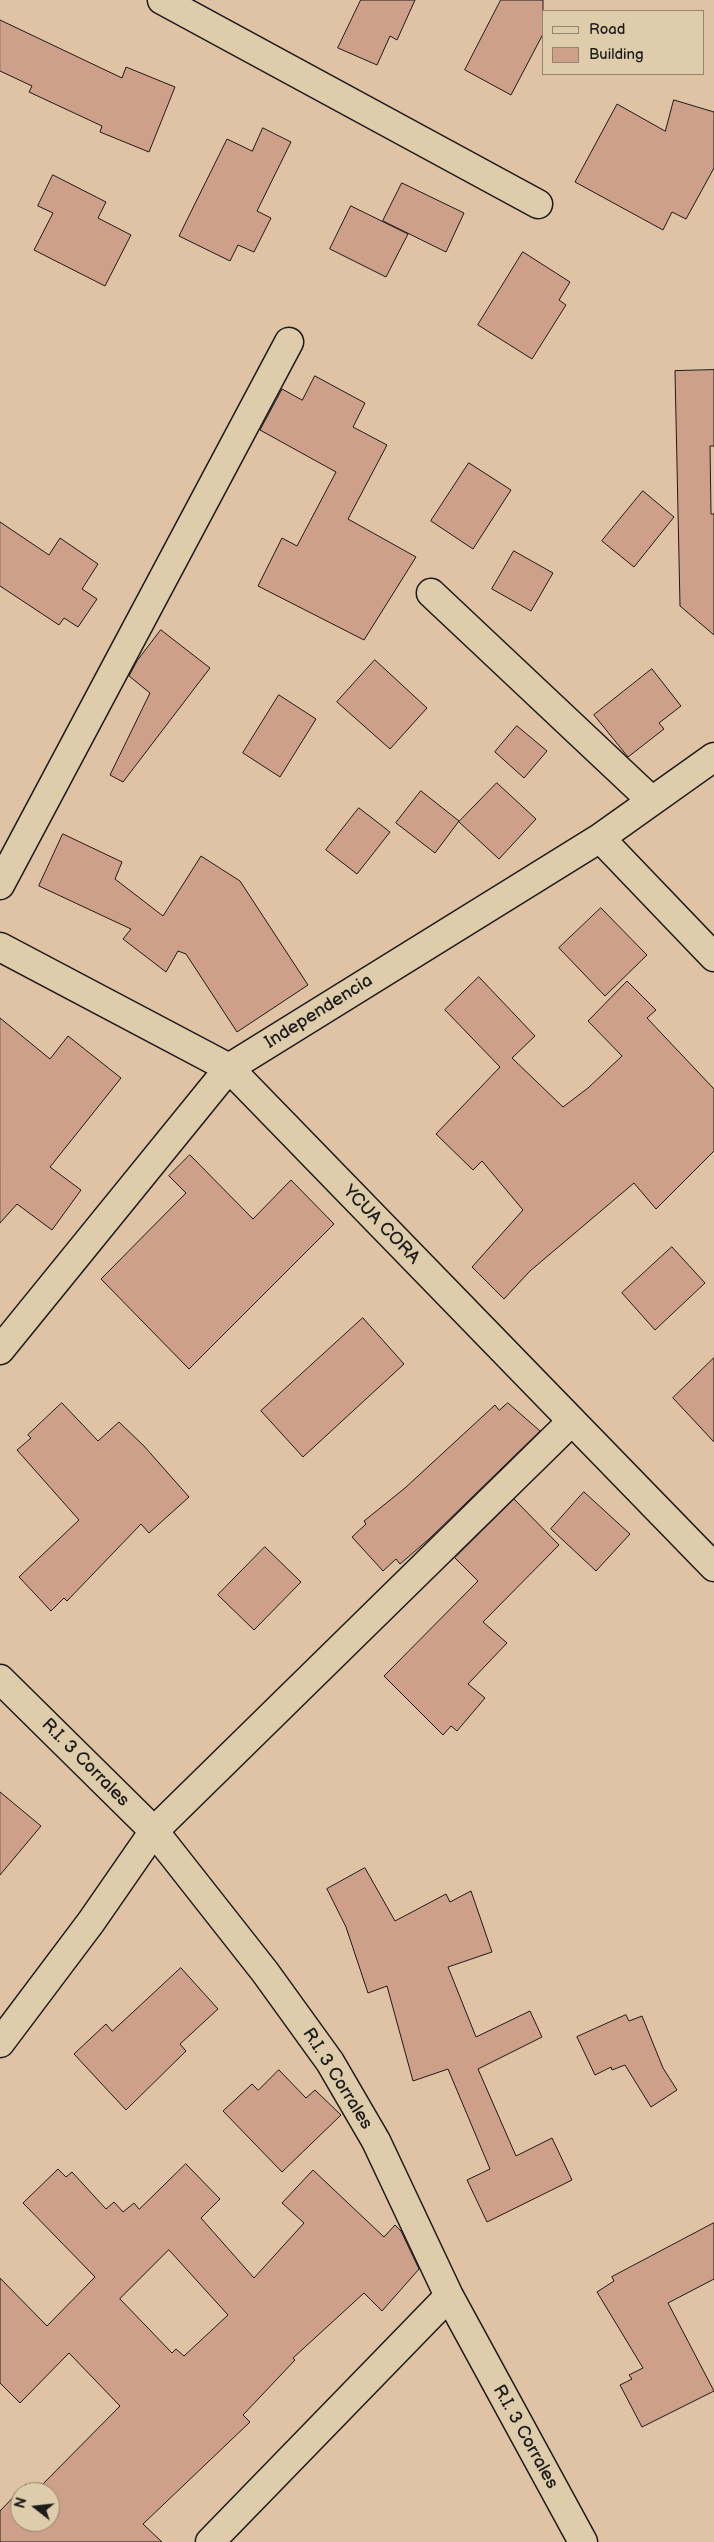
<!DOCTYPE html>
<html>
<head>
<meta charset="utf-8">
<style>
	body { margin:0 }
	#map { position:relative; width:714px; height:2542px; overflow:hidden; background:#dfc3a4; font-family:"Balsamiq Sans",sans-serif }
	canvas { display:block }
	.legend { position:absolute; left:542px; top:10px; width:162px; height:65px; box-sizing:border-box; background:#deccaa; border:1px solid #908671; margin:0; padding:6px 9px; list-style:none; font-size:15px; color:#1c1c1c }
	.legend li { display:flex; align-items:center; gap:10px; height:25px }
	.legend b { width:25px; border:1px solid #908671 }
	.north { position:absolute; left:10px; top:2482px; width:50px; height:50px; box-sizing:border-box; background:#deccaa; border:1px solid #908671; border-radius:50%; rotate:286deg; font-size:14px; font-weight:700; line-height:20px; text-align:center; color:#1c1c1c }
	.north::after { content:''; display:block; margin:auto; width:18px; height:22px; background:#1c1c1c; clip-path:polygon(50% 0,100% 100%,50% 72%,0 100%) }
</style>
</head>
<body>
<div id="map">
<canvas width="714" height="2542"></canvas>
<ul class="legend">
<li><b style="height:6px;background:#deccaa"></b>Road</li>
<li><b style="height:14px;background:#ce9f89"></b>Building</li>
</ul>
<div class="north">N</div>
</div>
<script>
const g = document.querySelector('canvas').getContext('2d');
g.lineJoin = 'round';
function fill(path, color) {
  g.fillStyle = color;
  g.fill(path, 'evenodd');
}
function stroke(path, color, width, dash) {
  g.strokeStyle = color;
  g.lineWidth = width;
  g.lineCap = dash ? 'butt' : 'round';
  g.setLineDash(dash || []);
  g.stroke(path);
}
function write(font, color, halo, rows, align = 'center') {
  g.font = font + ' "Balsamiq Sans",sans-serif';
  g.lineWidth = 4.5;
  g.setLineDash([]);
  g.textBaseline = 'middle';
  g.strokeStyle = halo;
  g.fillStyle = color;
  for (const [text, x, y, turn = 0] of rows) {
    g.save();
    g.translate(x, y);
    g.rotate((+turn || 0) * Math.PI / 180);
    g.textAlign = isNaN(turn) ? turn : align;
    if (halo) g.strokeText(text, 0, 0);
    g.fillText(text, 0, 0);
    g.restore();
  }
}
const building = new Path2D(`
	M361 0H415L397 40 390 36 377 65 338 48Z
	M501 0H543V34L511 95 465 70Z
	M0 20 122 78 126 67 175 87 149 152 100 132 102 126 29 92 32 86 0 71Z
	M674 100 714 112V168L686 219 672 212 663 230 575 182 617 104 665 131Z
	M263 128 291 142 257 211 271 218 254 252 238 245 230 261 179 236 227 139 252 151Z
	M53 175 106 202 98 218 131 235 105 286 34 250 53 213 38 206Z
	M402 183 464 213 446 252 383 221Z
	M351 206 408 234 386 277 330 249Z
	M523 252 570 282 559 300 566 305 532 359 478 325Z
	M714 370V446H710L711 514H714V635L680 606 675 371Z
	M315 376 365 403 353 427 387 445 348 519 416 557 364 640 258 586 282 538 297 546 336 472 260 430 282 389 302 400Z
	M469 463 511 490 473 549 431 521Z
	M643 491 674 517 634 567 602 541Z
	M0 522 49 555 60 538 98 564 82 589 97 599 78 627 64 618 59 625 0 586Z
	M514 551 553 573 531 611 492 589Z
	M161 630 210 668 123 782 110 775 150 693 129 676 137 661Z
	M375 660 427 708 390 749 337 702Z
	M652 669 681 706 659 723 664 729 628 757 594 715Z
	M279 695 316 719 280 777 243 753Z
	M517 726 547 751 524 778 495 752Z
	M497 783 536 819 499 859 459 822Z
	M421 791 459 821 435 853 396 823Z
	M359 808 390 832 357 874 326 850Z
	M63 834 122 862 115 879 163 916 201 856 240 881 308 985 237 1032 186 954 178 951 166 972 123 939 131 929 39 886Z
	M601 908 647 955 605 996 559 948Z
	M479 977 535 1036 512 1058 563 1107 588 1088 622 1056 588 1021 627 981 656 1010 647 1018 714 1089V1151L656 1209 634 1183 530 1271 504 1299 472 1267 523 1210 482 1161 473 1170 436 1134 500 1067 445 1010Z
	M0 1018 50 1059 68 1036 121 1078 50 1167 81 1190 52 1230 17 1204 0 1223Z
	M190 1155 253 1219 291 1180 334 1224 189 1369 101 1279 186 1193 169 1176Z
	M672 1247 705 1283 655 1330 622 1293Z
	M363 1318 404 1364 303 1457 261 1411Z
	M714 1358V1442L673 1398Z
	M62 1403 98 1441 119 1422 144 1446 189 1497 149 1533 141 1524 67 1601 64 1598 51 1611 19 1577 79 1520 17 1450 31 1438 28 1435Z
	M508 1403 540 1431 429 1539 400 1564 396 1559 383 1571 352 1537 366 1524 364 1521 405 1488 495 1405 499 1410Z
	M584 1492 630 1534 596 1571 551 1529Z
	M514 1499 559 1545 483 1622 507 1643 468 1684 485 1698 457 1731 451 1726 443 1735 384 1676 478 1581 455 1558Z
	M265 1547 301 1582 254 1630 218 1595Z
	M0 1792 41 1826 0 1875Z
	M365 1868 395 1921 446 1894 450 1902 471 1891 492 1952 448 1967 476 2037 530 2011 542 2037 478 2069 516 2156 552 2138 572 2180 487 2222 467 2180 490 2169 448 2069 413 2081 387 1986 368 1993 346 1927 327 1889Z
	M181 1968 218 2009 180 2044 186 2051 126 2110 74 2054 106 2024 112 2031Z
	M626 2015 629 2021 642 2016 663 2068 677 2090 651 2107 625 2065 612 2070 611 2067 595 2075 577 2037Z
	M279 2070 306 2098 315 2090 341 2115 282 2172 223 2111 252 2084 258 2090Z
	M186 2164 220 2199 201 2218 254 2278 304 2223 282 2203 313 2170 384 2237 395 2225 401 2231 419 2269 382 2311 364 2293 293 2358 295 2360 243 2415 250 2422 143 2524 162 2542H0V2511L26 2484 35 2492H20V2522H50V2492H35L120 2406 69 2353 20 2403 0 2383V2278L47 2326 95 2277 23 2203 58 2169 66 2177 72 2172 106 2209 114 2202 123 2212 134 2203 139 2209ZM169 2250 228 2315 184 2356 176 2349 172 2353 120 2299Z
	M714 2223V2279L668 2303 714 2391 642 2427 620 2385 632 2379 629 2375 643 2368 597 2292 614 2281 612 2277Z`);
fill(building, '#ce9f89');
stroke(building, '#1c1c1c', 1);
const street = new Path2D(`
	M162 0 538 204
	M431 593 652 801
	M600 838 714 957
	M0 885 289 342
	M0 947 229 1068 714 1567
	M0 1350 229 1068 600 838 714 757
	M0 1679 154 1831 265 1972 330 2062 376 2141 449 2296 583 2542
	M0 2043 91 1922 154 1831 571 1422
	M210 2542 449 2296`);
stroke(street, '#1c1c1c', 31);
stroke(street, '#deccaa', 28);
write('18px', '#1c1c1c', '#deccaa', [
	["Independencia",319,1012,-32],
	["YCUA CORA",381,1225,46],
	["R.I. 3 Corrales",85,1763,45],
	["R.I. 3 Corrales",337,2079,58],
	["R.I. 3 Corrales",525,2437,61]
]);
</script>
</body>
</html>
